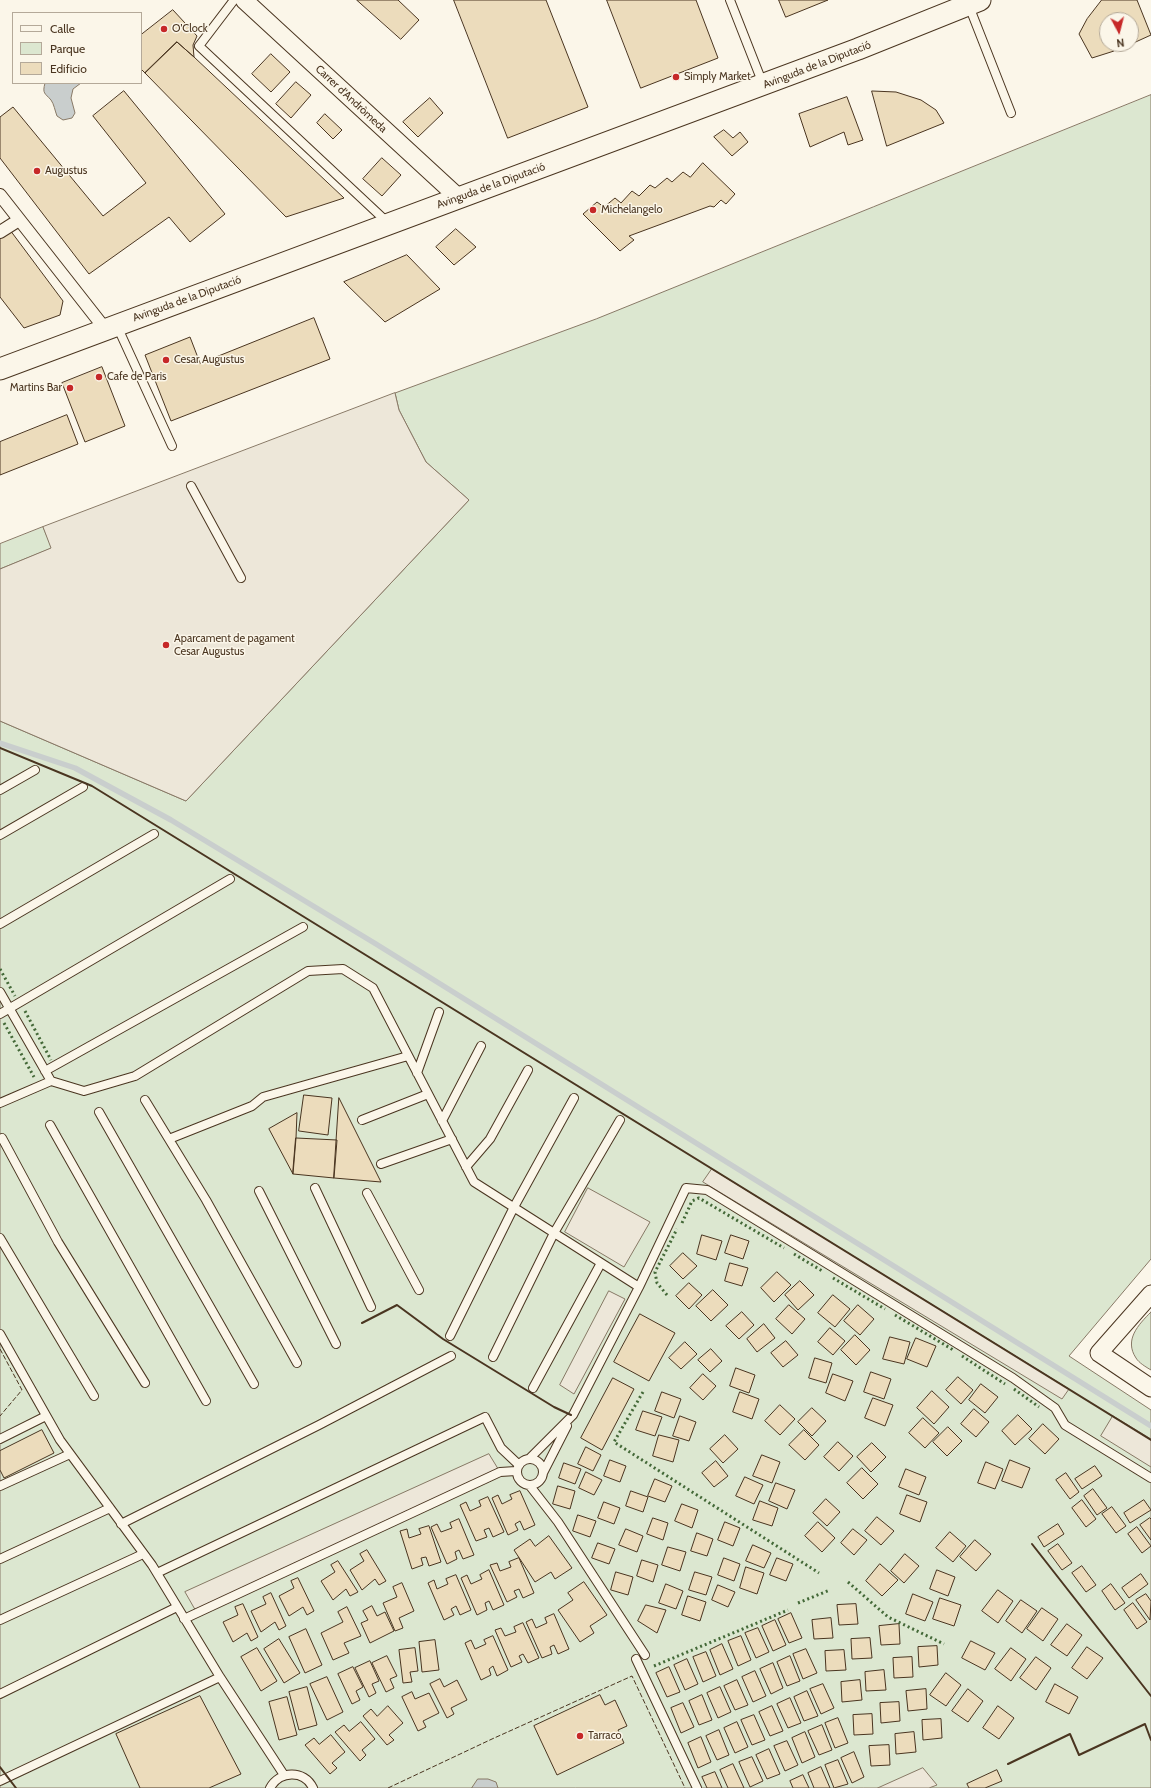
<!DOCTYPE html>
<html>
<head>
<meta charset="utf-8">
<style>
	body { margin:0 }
	#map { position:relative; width:1151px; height:1788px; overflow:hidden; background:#fbf6e9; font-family:Cabin,sans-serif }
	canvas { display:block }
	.legend { position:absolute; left:12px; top:12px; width:130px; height:72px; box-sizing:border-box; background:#fbf6e9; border:1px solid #b4a999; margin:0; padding:5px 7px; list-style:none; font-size:12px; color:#4a3520 }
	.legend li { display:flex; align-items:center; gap:8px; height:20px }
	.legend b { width:20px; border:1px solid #b4a999 }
	.north { position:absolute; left:1099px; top:12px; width:40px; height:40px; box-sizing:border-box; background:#fbf6e9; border:1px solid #b4a999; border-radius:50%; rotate:173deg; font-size:11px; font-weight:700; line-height:16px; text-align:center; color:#4a3520 }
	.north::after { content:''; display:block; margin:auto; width:14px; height:18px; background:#c62828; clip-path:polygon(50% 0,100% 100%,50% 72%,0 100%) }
</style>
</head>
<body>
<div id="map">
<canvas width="1151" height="1788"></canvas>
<ul class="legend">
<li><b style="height:5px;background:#fbf6e9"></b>Calle</li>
<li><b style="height:11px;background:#dce7d0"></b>Parque</li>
<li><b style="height:11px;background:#ecdcbc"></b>Edificio</li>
</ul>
<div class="north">N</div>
</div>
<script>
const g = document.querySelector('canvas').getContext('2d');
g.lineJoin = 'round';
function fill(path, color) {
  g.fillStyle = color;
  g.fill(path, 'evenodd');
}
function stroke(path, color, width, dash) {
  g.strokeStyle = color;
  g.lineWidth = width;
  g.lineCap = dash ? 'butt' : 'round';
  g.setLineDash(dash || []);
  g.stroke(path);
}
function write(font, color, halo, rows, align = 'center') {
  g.font = font + ' Cabin,sans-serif';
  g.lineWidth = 3;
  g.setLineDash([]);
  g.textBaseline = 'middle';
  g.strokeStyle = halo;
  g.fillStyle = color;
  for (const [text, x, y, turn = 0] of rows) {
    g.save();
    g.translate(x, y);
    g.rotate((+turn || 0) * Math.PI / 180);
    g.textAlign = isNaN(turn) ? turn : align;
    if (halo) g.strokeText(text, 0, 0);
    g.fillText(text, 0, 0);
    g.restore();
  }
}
const green = new Path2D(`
	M1151 95V1259L1069 1356 1151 1410V1788H0V721L186 801 469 500 426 462 399 410 395 393 596 319Z
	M43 527 52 548 0 569V544Z
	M1151 1312V1370C1146 1367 1139 1363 1136 1358 1124 1340 1138 1325 1151 1312Z`);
fill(green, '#dce7d0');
stroke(green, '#887966', 1);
const parking = new Path2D(`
	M395 393 399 410 426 462 469 500 186 801 0 721V569L51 548 43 527Z
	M712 1169 1069 1389 1062 1399 703 1182Z
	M588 1188 650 1222 624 1267 565 1232Z
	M609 1291 625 1299 574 1394 560 1385Z
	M1113 1416 1151 1439V1467L1101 1436Z
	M489 1454 500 1472 197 1613 185 1592Z
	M923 1768 937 1785 929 1788H878Z`);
fill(parking, '#ede7d9');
stroke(parking, '#887966', 1);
const water = new Path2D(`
	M45 83H81L73 89 71 98 75 113 72 118 63 120 57 116C55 111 54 104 51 100 45 93 42 94 45 83Z
	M478 1779H488L496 1782 498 1788H472Z`);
fill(water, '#c9cecd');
stroke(water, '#887966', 1);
stroke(new Path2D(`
	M0 743 75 768 171 820 376 944 1151 1426`), '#c9cecd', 5.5);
const building = new Path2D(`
	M357 0H398L419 20 401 39Z
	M454 0H546L588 107 508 138Z
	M607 0H696L718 58 641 88Z
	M779 0H828L786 17Z
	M1102 0H1137L1151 35 1129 45 1131 44V20H1107V28L1104 29 1107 36V44H1111L1114 51 1092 58 1079 34 1087 19Z
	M173 10 197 36 193 45 194 57 177 42 145 73 141 69V35Z
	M177 42 194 57 344 198 286 217 145 73Z
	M271 54 290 72 271 92 252 74Z
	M296 82 311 95 291 118 276 104Z
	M124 91 225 214 190 242 169 217 89 274 0 158V117L13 107 103 216 146 183 93 116Z
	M872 91 896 92 921 100 936 110 944 123 887 146Z
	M847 97 863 140 848 145 844 132 810 147 799 114Z
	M430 98 443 113 418 137 403 122Z
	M325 114 342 130 333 139 317 123Z
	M724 130 733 138 740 132 748 142 732 156 714 137Z
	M382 158 401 175 382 196 363 179Z
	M703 163 735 194 726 204 721 200 714 207 710 206 629 236 634 240 620 251 583 214 597 202 604 207 615 198 621 203 632 191 639 196 650 185 655 188 667 178 672 182 683 172 690 177Z
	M456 229 476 247 454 265 436 247Z
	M10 230 63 301 60 315 24 328 0 297V236Z
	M407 255 440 289 385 322 344 282Z
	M314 318 330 359 171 421 145 355 190 337 200 363Z
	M102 367 125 426 85 442 62 383Z
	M67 415 78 444 0 475V442Z
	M304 1095 332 1098 328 1135 299 1131Z
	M339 1098 381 1182 334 1178Z
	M297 1113 296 1138 293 1174 269 1129Z
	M296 1138 337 1140 334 1178 293 1174Z
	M702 1235 722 1241 716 1260 697 1254Z
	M731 1235 749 1241 743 1259 725 1253Z
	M683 1253 697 1266 683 1279 670 1266Z
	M730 1263 748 1268 742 1286 725 1281Z
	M777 1272 791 1285 774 1302 761 1288Z
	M800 1281 814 1295 798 1310 785 1295Z
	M689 1283 702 1295 689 1309 676 1296Z
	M713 1290 728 1305 711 1321 696 1306Z
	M833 1295 850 1309 835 1327 818 1313Z
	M789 1305 805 1319 792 1334 776 1319Z
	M858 1305 874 1319 860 1335 844 1321Z
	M742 1312 754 1325 739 1339 726 1326Z
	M640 1314 675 1333 649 1381 614 1362Z
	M764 1324 775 1338 757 1352 747 1339Z
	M830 1328 845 1341 833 1355 818 1342Z
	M855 1335 870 1350 856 1365 841 1350Z
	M890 1337 910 1342 904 1364 883 1359Z
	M916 1338 936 1346 927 1367 907 1359Z
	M786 1341 798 1355 783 1367 771 1353Z
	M685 1342 697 1354 681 1369 669 1358Z
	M711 1349 722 1361 710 1372 698 1360Z
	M815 1358 832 1363 826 1383 809 1378Z
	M736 1368 755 1375 749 1393 730 1386Z
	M871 1372 891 1379 884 1399 864 1392Z
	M703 1374 716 1386 703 1400 690 1388Z
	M833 1374 853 1381 845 1401 826 1393Z
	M958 1377 973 1390 961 1404 946 1390Z
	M613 1378 634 1389 602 1450 581 1438Z
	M981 1384 998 1397 985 1413 969 1400Z
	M932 1391 949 1407 934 1424 917 1408Z
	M662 1392 681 1399 674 1418 655 1411Z
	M740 1392 759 1399 752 1419 733 1412Z
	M873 1398 893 1405 885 1426 865 1418Z
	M780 1405 795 1419 780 1435 765 1421Z
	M812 1408 826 1421 812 1436 798 1422Z
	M974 1409 989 1422 976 1437 961 1424Z
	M643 1411 662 1417 655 1436 636 1430Z
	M1018 1415 1032 1429 1015 1445 1002 1431Z
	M680 1416 696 1422 689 1441 673 1436Z
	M923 1418 939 1433 925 1448 909 1433Z
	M1043 1424 1059 1439 1045 1454 1029 1439Z
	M948 1427 962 1441 947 1456 933 1442Z
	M42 1430 54 1453 4 1478 0 1470V1451Z
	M804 1430 819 1445 805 1460 789 1445Z
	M659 1435 679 1440 673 1462 653 1456Z
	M725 1435 738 1449 723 1463 710 1449Z
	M838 1442 853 1456 839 1471 824 1457Z
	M872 1443 886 1457 871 1472 857 1457Z
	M586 1447 601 1455 593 1471 578 1464Z
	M762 1455 780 1462 772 1483 753 1476Z
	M610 1460 626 1466 620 1482 604 1476Z
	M1010 1460 1030 1468 1022 1488 1002 1481Z
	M716 1461 728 1476 714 1487 702 1473Z
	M986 1462 1003 1469 995 1489 978 1483Z
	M564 1463 581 1469 575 1484 559 1478Z
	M1095 1466 1102 1476 1082 1489 1075 1479Z
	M862 1468 878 1484 863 1499 847 1483Z
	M906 1469 926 1477 919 1495 899 1487Z
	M586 1472 602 1480 594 1495 579 1488Z
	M1066 1473 1079 1492 1070 1499 1056 1480Z
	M745 1477 763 1485 754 1504 736 1496Z
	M655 1479 672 1486 665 1502 648 1496Z
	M776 1483 795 1490 787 1509 769 1501Z
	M558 1486 575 1491 570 1509 553 1504Z
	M1093 1489 1107 1508 1097 1515 1084 1496Z
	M520 1491 535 1525 524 1530 520 1521 515 1524 518 1530 508 1535 492 1498 498 1495 502 1504 512 1499 510 1495Z
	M631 1491 648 1497 643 1512 626 1506Z
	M907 1495 927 1502 920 1522 900 1514Z
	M488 1497 504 1532 493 1537 489 1528 484 1530 487 1537 476 1541 460 1505 466 1502 470 1511 481 1506 479 1501Z
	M826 1499 840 1512 827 1526 813 1513Z
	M1082 1500 1096 1519 1086 1527 1072 1508Z
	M1144 1500 1151 1510 1130 1523 1124 1513Z
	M760 1501 778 1508 772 1526 753 1520Z
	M604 1502 620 1508 614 1524 598 1518Z
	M682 1504 698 1510 692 1528 675 1521Z
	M1112 1507 1126 1526 1116 1533 1102 1514Z
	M578 1515 596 1521 590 1537 573 1531Z
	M877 1517 894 1531 881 1545 865 1531Z
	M653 1518 668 1523 663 1540 647 1534Z
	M1150 1518 1151 1519V1540L1140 1525Z
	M459 1519 474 1555 463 1559 459 1550 455 1552 457 1559 447 1564 431 1527 437 1524 441 1532 452 1528 450 1523Z
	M725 1522 740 1528 733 1546 718 1540Z
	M818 1522 835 1538 822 1552 805 1536Z
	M1058 1524 1064 1534 1044 1547 1038 1537Z
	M429 1526 441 1562 429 1566 426 1557 421 1558 423 1565 412 1569 400 1531 407 1529 409 1538 421 1534 419 1529Z
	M1137 1527 1151 1546 1142 1553 1128 1534Z
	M626 1529 643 1536 637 1552 619 1545Z
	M853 1529 867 1540 854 1555 841 1543Z
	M950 1532 966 1546 953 1562 936 1548Z
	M697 1533 713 1539 707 1556 691 1551Z
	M549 1536 572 1568 555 1579 551 1572 535 1582 514 1550 530 1539 535 1546Z
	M975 1540 991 1554 976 1571 960 1557Z
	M598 1543 615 1549 609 1564 592 1558Z
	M1058 1544 1072 1563 1062 1570 1048 1551Z
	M753 1545 771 1553 764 1568 746 1561Z
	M668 1547 686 1552 680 1571 662 1565Z
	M367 1550 386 1581 379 1585 375 1579 362 1590 350 1570 364 1561 360 1554Z
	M905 1554 919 1566 904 1583 891 1571Z
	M519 1558 534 1593 523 1598 519 1589 514 1591 517 1597 507 1602 490 1565 497 1563 500 1571 511 1567 509 1562Z
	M724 1558 740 1564 734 1581 718 1575Z
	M777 1558 793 1564 786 1581 770 1575Z
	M642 1560 658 1565 653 1582 637 1576Z
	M338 1561 358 1592 350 1596 346 1589 333 1600 321 1581 335 1572 331 1565Z
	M880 1564 898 1580 882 1596 866 1581Z
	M1082 1566 1096 1585 1086 1592 1072 1573Z
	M746 1567 764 1573 757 1594 740 1588Z
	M489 1570 504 1605 493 1610 489 1601 485 1603 487 1610 477 1615 461 1578 467 1575 471 1584 482 1579 480 1575Z
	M937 1570 955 1577 948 1596 930 1589Z
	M616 1572 633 1577 628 1595 611 1590Z
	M695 1572 712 1577 706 1595 689 1590Z
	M1141 1574 1148 1584 1129 1598 1122 1588Z
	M456 1575 471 1610 460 1615 456 1606 451 1609 454 1615 444 1620 428 1583 434 1580 437 1589 448 1584 446 1579Z
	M298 1578 314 1611 307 1615 303 1607 289 1616 279 1596 294 1588 291 1581Z
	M584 1582 607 1615 590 1626 594 1633 580 1642 558 1610 573 1600 568 1593Z
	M402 1583 414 1611 399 1618 403 1628 395 1631 383 1603 397 1597 393 1587Z
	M666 1584 683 1591 676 1609 659 1603Z
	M1111 1584 1125 1603 1115 1610 1102 1591Z
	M718 1585 735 1592 728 1607 712 1600Z
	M998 1590 1013 1601 998 1623 982 1611Z
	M271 1593 286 1626 279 1630 275 1622 261 1632 251 1611 266 1604 263 1597Z
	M913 1594 933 1602 925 1621 906 1614Z
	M1146 1594 1151 1601 1150 1620 1136 1600Z
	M688 1596 706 1602 700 1621 682 1615Z
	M940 1598 961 1605 954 1626 933 1619Z
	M1021 1600 1037 1611 1022 1633 1006 1621Z
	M1133 1603 1147 1622 1137 1629 1124 1610Z
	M243 1604 258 1637 251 1641 247 1633 233 1642 223 1622 238 1615 235 1607Z
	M856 1604 858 1624 839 1625 837 1605Z
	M646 1605 666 1610 657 1633 638 1621Z
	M372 1606 377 1616 385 1612 394 1631 370 1643 361 1623 368 1620 363 1611Z
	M347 1607 361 1636 344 1643 349 1653 333 1660 321 1633 343 1622 338 1612Z
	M1042 1608 1058 1619 1043 1641 1027 1629Z
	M791 1613 802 1638 789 1643 778 1619Z
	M554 1614 569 1649 558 1654 554 1645 550 1647 552 1654 542 1658 526 1622 532 1619 536 1628 547 1623 545 1618Z
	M831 1618 833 1638 814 1639 812 1620Z
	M775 1620 786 1645 773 1651 762 1626Z
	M523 1623 539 1658 528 1663 523 1654 519 1656 522 1662 511 1667 495 1630 501 1628 505 1636 516 1632 514 1627Z
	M899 1624 900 1644 881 1645 879 1626Z
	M1067 1624 1082 1635 1067 1656 1051 1645Z
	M758 1628 769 1652 756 1658 745 1633Z
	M306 1629 322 1665 305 1673 289 1637Z
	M493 1636 508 1670 497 1676 493 1666 489 1669 491 1675 481 1680 465 1643 471 1640 475 1649 486 1644 484 1640Z
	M741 1636 751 1660 738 1666 728 1641Z
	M870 1638 872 1658 852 1659 851 1639Z
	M279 1639 300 1673 284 1683 264 1649Z
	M435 1640 439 1670 422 1672 419 1642Z
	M971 1641 995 1653 985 1670 962 1658Z
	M722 1644 733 1669 720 1675 710 1650Z
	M937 1646 938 1665 919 1667 918 1647Z
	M1087 1647 1103 1658 1087 1679 1072 1668Z
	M257 1648 277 1681 261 1691 241 1657Z
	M415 1648 418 1671 410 1672 412 1682 403 1683 399 1650Z
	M1011 1648 1026 1659 1011 1681 995 1669Z
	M806 1649 817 1673 803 1679 793 1654Z
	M844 1650 846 1670 826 1671 825 1651Z
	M706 1652 716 1676 703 1682 693 1657Z
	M387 1656 397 1676 390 1679 394 1688 386 1692 372 1663Z
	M790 1656 800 1681 787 1686 777 1662Z
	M912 1657 913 1677 894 1678 893 1658Z
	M1036 1657 1051 1668 1036 1690 1020 1678Z
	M687 1659 698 1684 685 1690 674 1665Z
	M370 1661 379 1681 372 1684 376 1693 369 1697 355 1668Z
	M773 1663 783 1688 771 1694 760 1669Z
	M353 1667 363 1687 356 1691 360 1700 352 1704 338 1674Z
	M669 1667 680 1692 667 1697 656 1673Z
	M884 1670 886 1690 866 1691 865 1672Z
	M755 1671 766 1696 753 1702 742 1677Z
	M946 1673 961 1685 946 1706 930 1695Z
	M327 1677 343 1712 327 1720 310 1684Z
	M440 1679 444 1687 457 1680 467 1700 451 1708 454 1714 447 1718 430 1684Z
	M737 1680 748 1705 735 1710 724 1686Z
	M860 1680 862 1700 842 1702 841 1682Z
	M823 1684 834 1708 821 1714 810 1689Z
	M1055 1684 1078 1697 1069 1714 1046 1702Z
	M307 1687 317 1725 299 1730 289 1692Z
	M720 1687 731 1712 718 1718 707 1693Z
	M926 1689 927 1709 908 1711 906 1691Z
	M968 1689 983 1701 968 1722 952 1711Z
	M807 1691 818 1716 804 1721 794 1697Z
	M412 1692 415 1699 429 1693 439 1713 423 1721 426 1727 418 1731 402 1697Z
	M600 1695 605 1705 615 1700 627 1726 618 1730 624 1743 557 1775 534 1726Z
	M702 1695 712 1720 699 1725 689 1701Z
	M200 1696 241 1774 209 1788H140L116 1734Z
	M287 1697 297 1735 279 1740 269 1702Z
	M790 1698 801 1723 788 1728 777 1704Z
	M899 1702 900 1721 881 1723 880 1703Z
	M683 1703 694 1727 681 1733 671 1708Z
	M388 1706 403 1723 389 1735 394 1740 387 1745 363 1716 371 1709 377 1716Z
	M772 1706 783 1731 770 1736 759 1712Z
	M998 1706 1014 1718 999 1739 983 1728Z
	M872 1714 873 1734 854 1735 853 1715Z
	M754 1715 765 1740 752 1745 741 1720Z
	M838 1718 848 1743 835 1748 825 1723Z
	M941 1719 942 1738 923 1740 922 1720Z
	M361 1722 375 1739 362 1750 366 1755 360 1761 335 1732 344 1725 349 1731Z
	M737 1722 748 1747 735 1753 724 1728Z
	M822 1725 832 1750 819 1755 808 1731Z
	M719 1730 729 1755 717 1760 706 1736Z
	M805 1732 815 1757 802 1763 792 1738Z
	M914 1732 916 1752 896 1754 895 1734Z
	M331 1735 345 1752 332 1763 337 1768 330 1774 305 1745 314 1738 319 1744Z
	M701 1737 711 1762 698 1768 688 1743Z
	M787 1741 798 1765 785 1771 774 1746Z
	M889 1745 890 1765 871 1766 869 1746Z
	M769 1749 780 1774 767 1779 756 1755Z
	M854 1752 864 1777 852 1783 841 1758Z
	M752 1757 763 1781 750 1787 739 1762Z
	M838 1760 848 1784 834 1788 825 1765Z
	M733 1764 744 1788H728L720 1770Z
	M821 1767 830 1788H814L808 1773Z
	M997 1770 1002 1781 985 1788H969L967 1784Z
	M715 1772 722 1788H707L702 1777Z
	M803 1775 809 1788H793L790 1781Z`);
fill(building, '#ecdcbc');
stroke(building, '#4a3520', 1);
const service = new Path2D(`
	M234 0 199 46 387 222
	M730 0 763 84
	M969 6 1011 113
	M117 326 172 446
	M191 486 241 578
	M0 790 35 770
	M0 835 83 787
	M0 924 154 834
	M0 992 51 1081 0 1103
	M0 1014 230 879
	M45 1071 303 927
	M417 1073 439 1012
	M51 1081 84 1091 135 1076 308 971 343 969 373 988 474 1182 639 1287
	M145 1100 206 1200 297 1363
	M99 1112 254 1384
	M362 1120 428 1094
	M442 1121 481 1046
	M50 1125 206 1401
	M2 1138 58 1242 145 1383
	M169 1139 252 1106 263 1097 408 1056
	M381 1164 452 1139
	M466 1167 490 1139 528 1070
	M315 1188 371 1307
	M259 1191 336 1344
	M367 1193 419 1290
	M0 1238 94 1396
	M0 1334 60 1440 152 1565 220 1677 284 1775
	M450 1336 514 1207 574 1098
	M493 1357 554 1233 620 1120
	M533 1388 601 1263
	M0 1439 46 1416
	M517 1472a13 13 0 1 1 26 0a13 13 0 1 1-26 0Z
	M529 1459 573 1415 639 1287 686 1188 707 1190 1013 1378 1055 1408 1065 1425 1151 1478
	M543 1473 567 1426
	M0 1486 70 1454
	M530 1486 558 1522 645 1655
	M121 1524 319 1425 451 1356
	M0 1559 110 1508
	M157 1573 485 1417 501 1448 519 1465
	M184 1619 500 1472 516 1471
	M0 1620 143 1554
	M636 1659 697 1788
	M0 1694 177 1607
	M0 1781 220 1677
	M270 1788C279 1771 304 1769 313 1788`);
const pedestrian = new Path2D(`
	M0 195 106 330
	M0 232 19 220`);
const minor = new Path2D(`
	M244 0 459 198
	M1151 1294 1099 1353 1151 1388`);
const tertiary = new Path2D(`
	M0 369 858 49 980 0`);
stroke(service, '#4a3520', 10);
stroke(pedestrian, '#4a3520', 14);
stroke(minor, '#4a3520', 19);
stroke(tertiary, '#4a3520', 23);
stroke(service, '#fbf6e9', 8);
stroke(pedestrian, '#fbf6e9', 12);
stroke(minor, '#fbf6e9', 17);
stroke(tertiary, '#fbf6e9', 21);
stroke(new Path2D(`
	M0 969 15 996
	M25 1011 51 1060
	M4 1023 34 1077
	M682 1223 692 1201 699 1198 784 1248
	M794 1254 824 1272
	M833 1278 885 1309
	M667 1295 657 1283 655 1272 677 1229
	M895 1315 955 1351
	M962 1356 1005 1384
	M1014 1389 1039 1407
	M643 1392 614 1442 819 1573
	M848 1582 888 1617 944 1644
	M798 1603 830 1590
	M654 1666 788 1610`), '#436837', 3, [2, 3]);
stroke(new Path2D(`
	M0 1349 22 1390 0 1416
	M388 1788 492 1739 632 1676 685 1788`), '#4a3520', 1, [5, 2]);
stroke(new Path2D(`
	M0 748 92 786 1151 1440
	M362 1323 397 1305 443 1339 554 1407 571 1415
	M1032 1544 1151 1696
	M1008 1764 1070 1734 1079 1755 1145 1724 1151 1740
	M0 1767 16 1788`), '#4a3520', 2);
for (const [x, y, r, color] of [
	[164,29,4,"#c62828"],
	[676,77,4,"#c62828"],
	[37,171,4,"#c62828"],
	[593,210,4,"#c62828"],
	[166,360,4,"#c62828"],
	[99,377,4,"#c62828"],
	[70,388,4,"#c62828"],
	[166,645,4,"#c62828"],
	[580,1736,4,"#c62828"]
]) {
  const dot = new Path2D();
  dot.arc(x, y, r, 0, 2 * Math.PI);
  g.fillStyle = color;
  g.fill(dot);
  stroke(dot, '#fbf6e9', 1.5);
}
write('11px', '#4a3520', '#fbf6e9', [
	["O'Clock",172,29],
	["Simply Market",684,77],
	["Augustus",45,171],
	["Michelangelo",601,210],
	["Cesar Augustus",174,360],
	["Cafe de Paris",107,377],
	["Martins Bar",62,388,"right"],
	["Aparcament de pagament",174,639],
	["Cesar Augustus",174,652],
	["Tarraco",588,1736]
], 'left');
write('11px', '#4a3520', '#fbf6e9', [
	["Avinguda de la Diputació",817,65,-21],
	["Carrer d'Andròmeda",351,99,43],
	["Avinguda de la Diputació",491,186,-20],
	["Avinguda de la Diputació",187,299,-20]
]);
</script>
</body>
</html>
